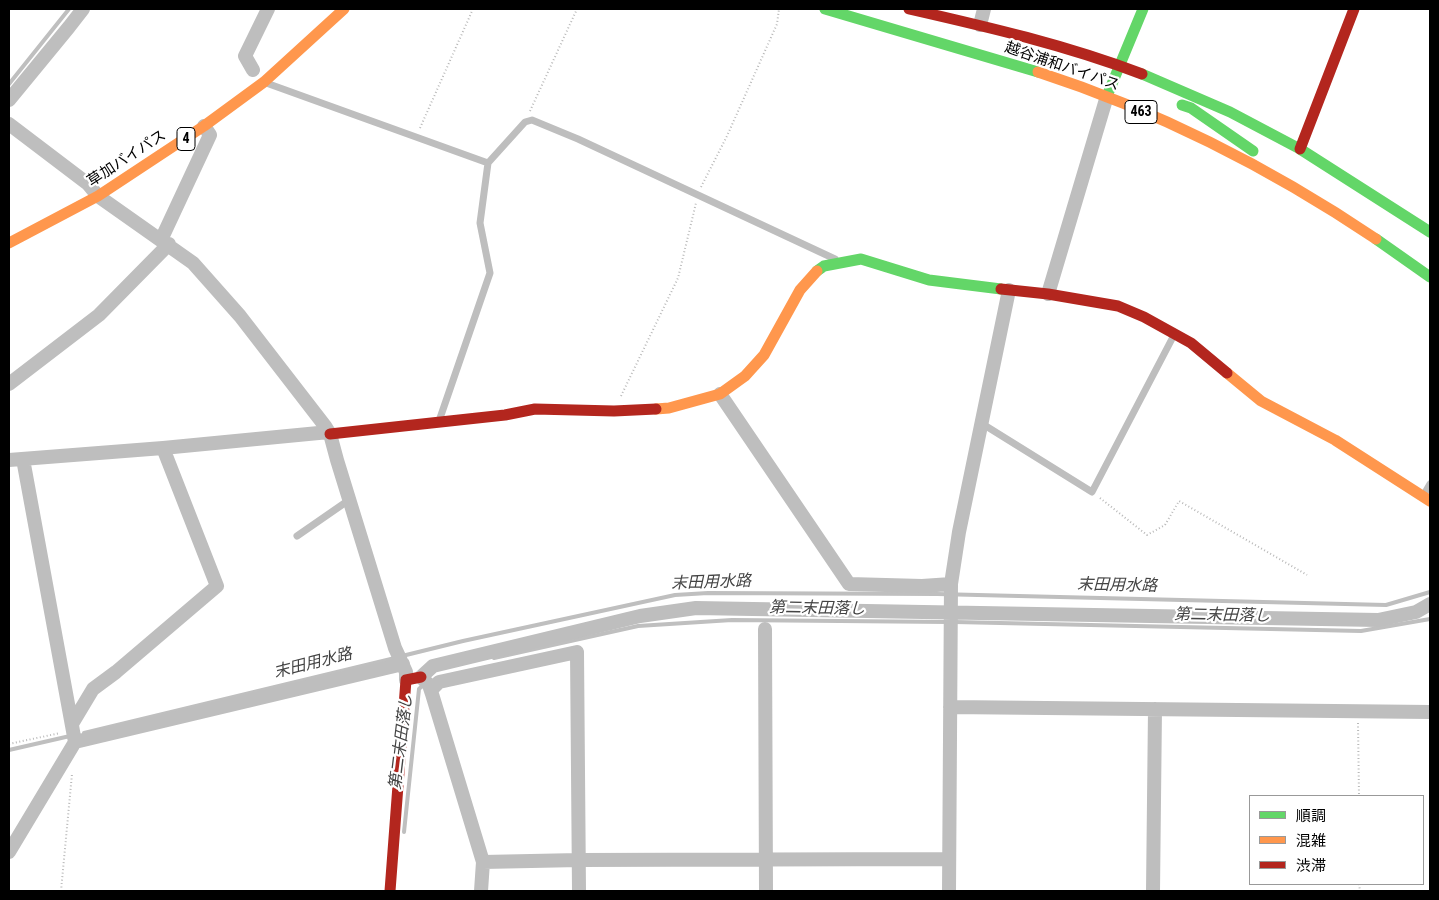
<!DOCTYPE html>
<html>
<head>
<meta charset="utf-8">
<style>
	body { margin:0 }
	#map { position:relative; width:1439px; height:900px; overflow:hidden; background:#fff; font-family:"Roboto Condensed","Noto Sans JP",sans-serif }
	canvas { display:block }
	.frame { position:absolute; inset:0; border:10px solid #000; pointer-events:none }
	.legend { position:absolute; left:1249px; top:795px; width:175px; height:90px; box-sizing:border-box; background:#fff; border:1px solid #999; margin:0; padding:6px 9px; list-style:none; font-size:15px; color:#000 }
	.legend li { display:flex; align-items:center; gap:10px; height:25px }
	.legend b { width:25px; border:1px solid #999 }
</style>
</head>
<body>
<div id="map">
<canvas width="1439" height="900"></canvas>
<div class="frame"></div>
<ul class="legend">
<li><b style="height:6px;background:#63d668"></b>順調</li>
<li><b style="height:6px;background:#ff974d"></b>混雑</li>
<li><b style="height:6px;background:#b3261e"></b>渋滞</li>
</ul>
</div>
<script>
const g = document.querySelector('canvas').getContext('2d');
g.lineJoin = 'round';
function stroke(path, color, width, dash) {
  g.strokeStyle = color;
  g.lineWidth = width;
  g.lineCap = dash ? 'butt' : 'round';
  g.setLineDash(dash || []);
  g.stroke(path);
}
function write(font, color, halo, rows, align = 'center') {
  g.font = font + ' "Roboto Condensed","Noto Sans JP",sans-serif';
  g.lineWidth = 4.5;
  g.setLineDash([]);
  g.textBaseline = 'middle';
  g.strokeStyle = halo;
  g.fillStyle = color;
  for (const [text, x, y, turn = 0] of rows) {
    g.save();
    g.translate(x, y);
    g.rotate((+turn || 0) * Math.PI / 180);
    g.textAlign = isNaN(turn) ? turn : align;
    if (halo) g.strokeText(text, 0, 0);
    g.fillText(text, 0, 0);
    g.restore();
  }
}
stroke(new Path2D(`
	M9 84 69 9
	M955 622 1361 631 1430 619
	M402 656 463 641 675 595 708 593 937 594 1386 605 1430 592
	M494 658 638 626 732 620 948 622
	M84 733 395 658
	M9 750 70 736
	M404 832 419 689 424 684`), '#bfbfbf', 4);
stroke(new Path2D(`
	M530 111 577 9
	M420 128 473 9
	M701 187 727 136 777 24 779 9
	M621 396 678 278 696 203
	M1100 498 1147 535 1165 525 1179 501 1307 575
	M1358 723 1359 796
	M9 744 60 733
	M1359 884 1360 891
	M61 891 72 774`), '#b9b9b9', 2, [1, 2.5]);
stroke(new Path2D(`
	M269 84 488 163
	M439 421 490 273 480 223 488 163 525 122 532 120 578 139 835 259
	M981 423 1092 492 1174 335
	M1423 496 1430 484
	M297 536 349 500`), '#bebebe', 7);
stroke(new Path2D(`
	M980 25 984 9
	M253 70 245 56 268 9
	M9 100 69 27 83 9
	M9 124 88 184 98 196 193 263 240 316 325 426 330 434 337 460 395 648 406 672V680
	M161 240 210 135 204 126
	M1048 294 1107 96
	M9 384 99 315 169 244
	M720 394 849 584 922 586 951 584
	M9 460 163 448 329 432
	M765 629 766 891
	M431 690 439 682 577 652 579 891
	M950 707 1430 712
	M72 724 93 689 116 672 217 586 163 448
	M75 742 403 664
	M9 852 75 742 23 459
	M483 862 579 860 949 859
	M481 891 483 862 432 694 429 685 421 677 433 666 640 616 696 608 1378 620 1416 612 1430 604
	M949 891 951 584 959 532 1009 290
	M1153 891 1155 709`), '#bebebe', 14);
stroke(new Path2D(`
	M825 9 1038 72
	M1142 74 1230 112 1300 149 1430 232
	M1107 96 1143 9
	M1182 105 1191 108 1253 151
	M1376 239 1430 277
	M817 271 824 266 861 259 929 280 1001 289`), '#63d668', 11);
stroke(new Path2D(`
	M1038 72C1158 111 1272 169 1376 239
	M9 243 98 196 204 126 264 82 344 9
	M1227 373 1261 401 1335 440 1430 501
	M656 409 669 408 720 394 745 376 764 355 800 290 817 271`), '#ff974d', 11);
stroke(new Path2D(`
	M909 9C988 27 1066 45 1142 74
	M1300 149 1354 9
	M1001 289 1048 294 1118 306 1144 317 1191 343 1227 373
	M330 434 505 415 535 409 614 411 656 409
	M390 891 406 680 421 677`), '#b3261e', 11);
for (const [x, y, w] of [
	[1141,112,32],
	[186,139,18]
]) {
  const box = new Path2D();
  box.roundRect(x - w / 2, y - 11.5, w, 23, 4);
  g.fillStyle = '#fff';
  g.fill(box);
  stroke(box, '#000', 1);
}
write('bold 14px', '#000', null, [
	["463",1141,112],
	["4",186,139]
]);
write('15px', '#000', '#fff', [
	["越谷浦和バイパス",1062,67,19],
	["草加バイパス",127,159,-33]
]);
write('italic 16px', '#444', '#fff', [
	["末田用水路",711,583,-2],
	["末田用水路",1117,586,1],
	["第二末田落し",817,609,1],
	["第二末田落し",1222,616,1],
	["末田用水路",313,664,-14],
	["第二末田落し",402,742,-83]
]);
</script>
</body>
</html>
